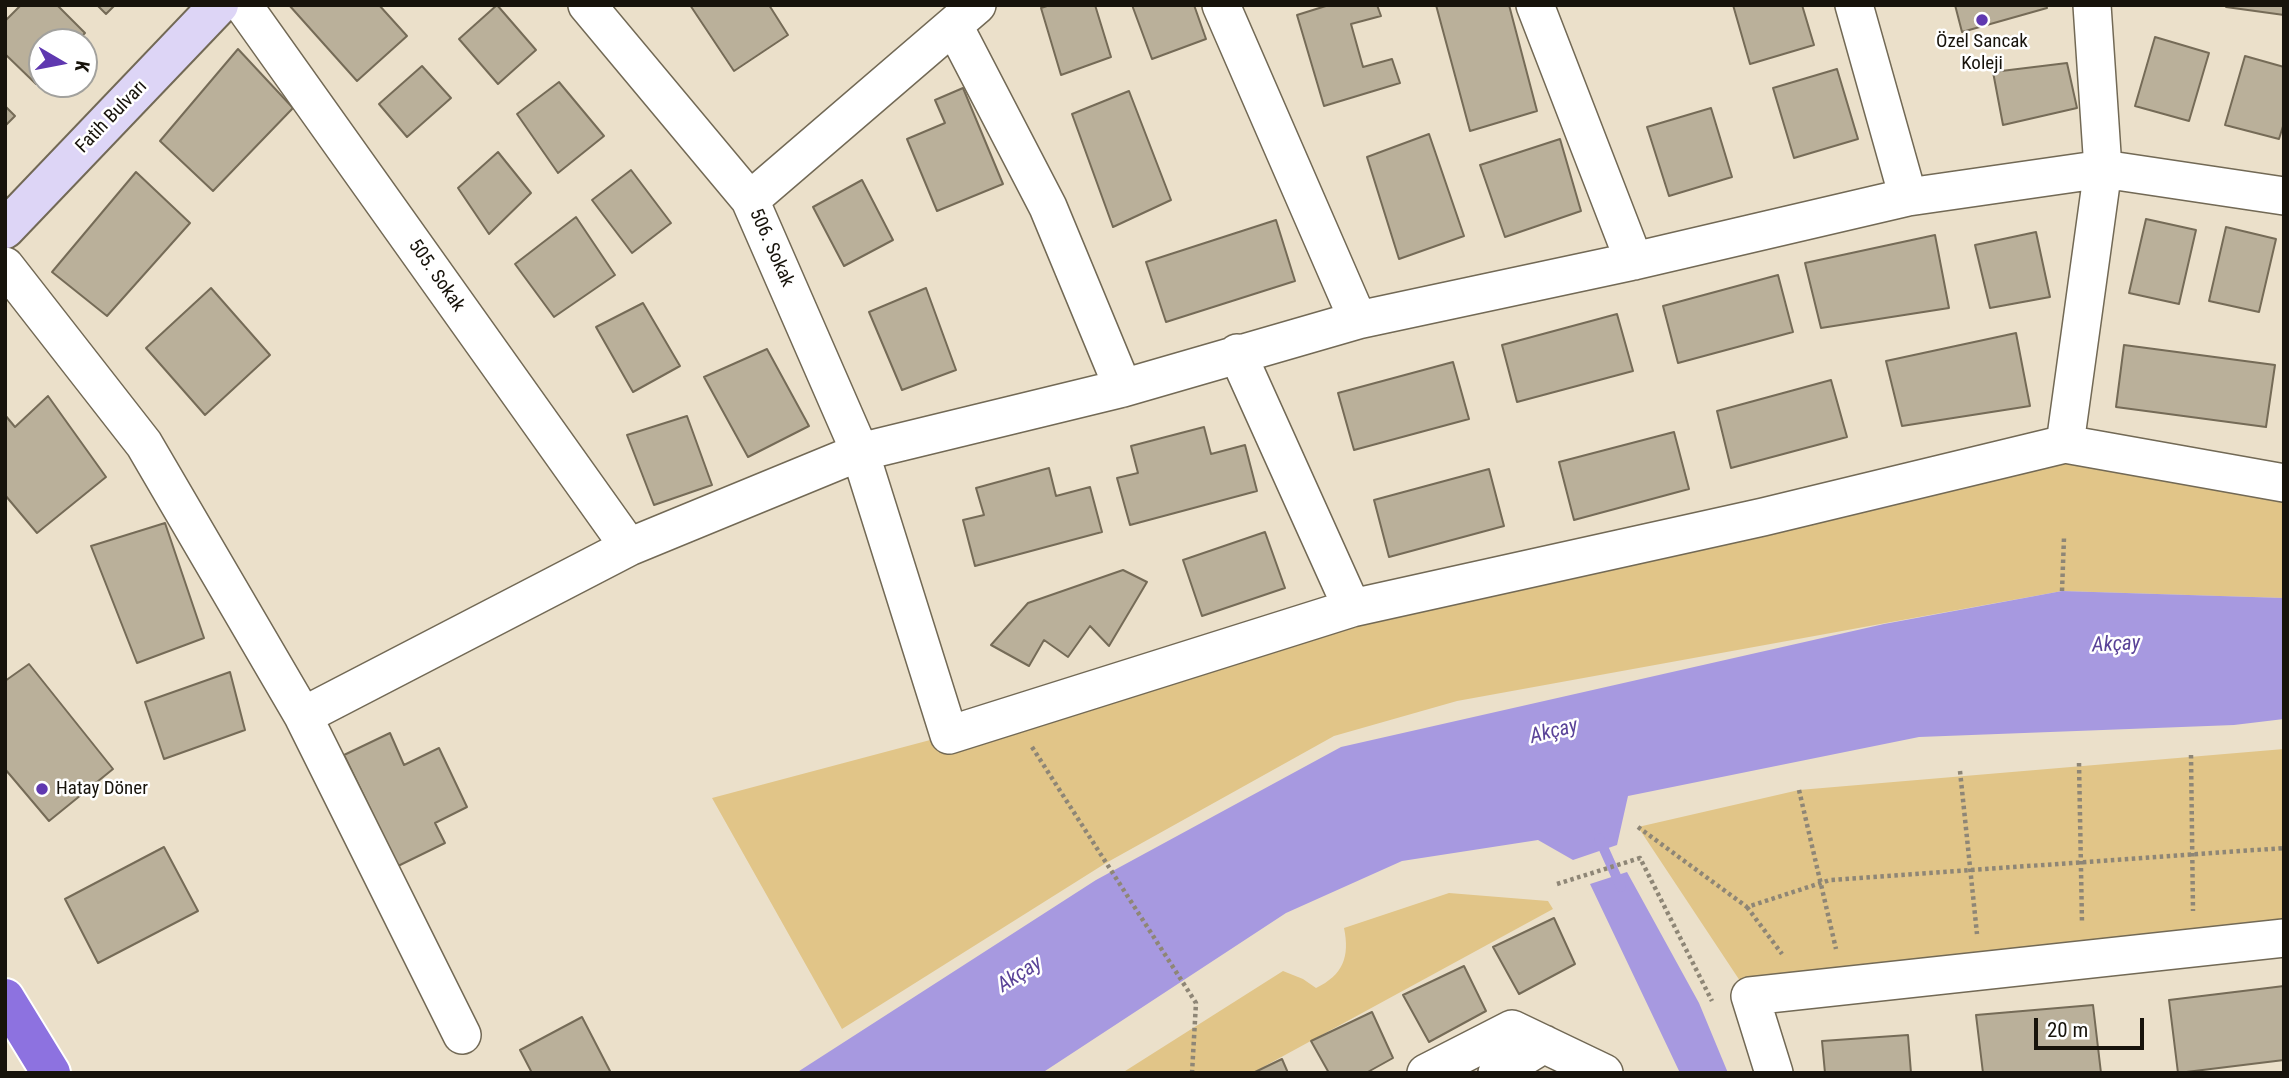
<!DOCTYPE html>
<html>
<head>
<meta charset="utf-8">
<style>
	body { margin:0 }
	#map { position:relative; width:2289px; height:1078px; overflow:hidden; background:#ebe0ca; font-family:"Roboto Condensed",sans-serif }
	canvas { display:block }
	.frame { position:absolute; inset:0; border:7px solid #17130b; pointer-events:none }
	.north { position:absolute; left:28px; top:28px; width:70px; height:70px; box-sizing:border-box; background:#fff; border:2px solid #a2a19d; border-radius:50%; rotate:100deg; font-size:19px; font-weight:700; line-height:28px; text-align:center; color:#17130b }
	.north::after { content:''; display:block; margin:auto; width:24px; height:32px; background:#5f38b0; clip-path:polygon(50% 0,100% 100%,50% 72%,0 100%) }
	.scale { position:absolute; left:2034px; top:1018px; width:110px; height:32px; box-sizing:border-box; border:4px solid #17130b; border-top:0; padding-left:9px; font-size:21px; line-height:24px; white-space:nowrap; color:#17130b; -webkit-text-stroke:5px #fff; paint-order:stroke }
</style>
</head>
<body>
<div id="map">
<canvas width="2289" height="1078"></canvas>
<div class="frame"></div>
<div class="north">K</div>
<div class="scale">20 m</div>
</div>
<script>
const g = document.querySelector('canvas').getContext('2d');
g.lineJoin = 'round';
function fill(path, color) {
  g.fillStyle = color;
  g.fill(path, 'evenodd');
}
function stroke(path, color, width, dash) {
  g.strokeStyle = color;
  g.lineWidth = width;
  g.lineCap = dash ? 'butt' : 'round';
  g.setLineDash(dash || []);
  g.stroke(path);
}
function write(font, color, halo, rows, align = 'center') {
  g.font = font + ' "Roboto Condensed",sans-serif';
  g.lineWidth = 5;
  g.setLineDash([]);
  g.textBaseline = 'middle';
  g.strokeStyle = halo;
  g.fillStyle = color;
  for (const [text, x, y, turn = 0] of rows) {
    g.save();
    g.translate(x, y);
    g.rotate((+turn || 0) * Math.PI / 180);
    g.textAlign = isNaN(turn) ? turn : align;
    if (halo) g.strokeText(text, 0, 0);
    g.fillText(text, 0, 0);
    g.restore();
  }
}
fill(new Path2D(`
	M2065 444 2284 483V598L2062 591 1457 701 1334 736 1106 863 842 1029 712 798 949 735 1352 608Z
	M2284 749V937L1750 996 1638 827 1799 790Z
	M1449 893 1548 901 1553 909 1252 1073H1122L1283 971 1303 979 1316 988C1343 975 1350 957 1344 928Z`), '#e1c588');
fill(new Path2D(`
	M2062 591 2284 598V719L2234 725 1919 737 1628 796 1617 845 1573 860 1538 840 1402 861 1286 913 1042 1073H796L1096 880 1341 747 1884 624Z
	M1627 872 1699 1003 1728 1073H1680L1590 884Z`), '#a799e0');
stroke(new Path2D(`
	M1599 838 1621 887`), '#a799e0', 10);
const building = new Path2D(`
	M21 5H57L85 33 76 42H42V77L36 84 5 54V21Z
	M97 5H115L106 14Z
	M289 5H379L407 36 357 81Z
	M497 5 536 50 498 84 459 39Z
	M690 5H769L788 35 734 71Z
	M1050 5H1095L1111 57 1061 75 1041 8Z
	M1132 5H1194L1206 39 1152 59Z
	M1329 5H1377L1381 16 1351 24 1363 67 1392 59 1400 83 1324 106 1297 15Z
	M1436 5H1509L1537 111 1470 131Z
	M1733 5H1802L1814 45 1750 64Z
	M1955 5H2046L2047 8 1962 32Z
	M2227 5H2284V15L2226 7Z
	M2155 37 2209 53 2189 121 2135 106Z
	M238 49 293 108 213 191 160 141Z
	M2245 56 2284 67V123L2279 139 2225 125Z
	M2067 63 2077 108 2003 125 1993 72Z
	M422 66 451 98 407 137 379 104Z
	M1837 69 1858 139 1794 158 1773 88Z
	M559 82 604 136 558 173 517 114Z
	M963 88 1003 184 937 211 907 139 945 123 935 100Z
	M1129 91 1171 200 1113 227 1072 114Z
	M5 106 15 116 5 126Z
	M1711 108 1732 177 1669 196 1647 127Z
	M1429 134 1464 236 1399 259 1367 157Z
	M1560 139 1581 211 1505 237 1480 165Z
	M498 152 531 193 489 234 458 188Z
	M631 170 671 223 632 253 592 200Z
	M136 172 190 223 107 316 52 272Z
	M862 180 893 240 844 266 813 207Z
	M576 217 615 275 554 317 515 264Z
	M2146 219 2196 230 2179 304 2129 293Z
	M1276 220 1295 281 1166 322 1146 262Z
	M2226 227 2276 239 2259 312 2209 301Z
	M2036 232 2050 297 1990 308 1975 245Z
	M1935 235 1949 308 1821 328 1805 263Z
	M1778 275 1793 332 1678 363 1663 306Z
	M211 288 270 355 205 415 146 348Z
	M926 288 956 370 902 390 869 312Z
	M643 303 680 366 633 392 596 327Z
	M1617 314 1633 371 1517 402 1502 345Z
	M2016 333 2030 406 1902 426 1886 361Z
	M2124 345 2275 365 2266 427 2116 407Z
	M767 349 809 426 748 457 704 377Z
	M1453 362 1469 419 1354 450 1338 393Z
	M1831 380 1847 437 1731 468 1717 411Z
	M48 396 106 477 37 533 5 495V415L15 427Z
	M687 416 712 485 654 505 627 435Z
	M1204 427 1211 454 1245 445 1257 491 1130 525 1117 478 1138 473 1131 446Z
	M1674 432 1689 489 1574 520 1559 462Z
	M1049 468 1056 496 1090 487 1102 532 975 566 963 520 984 515 976 488Z
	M1489 469 1504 526 1389 557 1374 500Z
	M165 523 204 638 137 663 91 546Z
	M1265 532 1285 588 1202 616 1183 560Z
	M1123 570 1147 582 1109 646 1090 626 1068 657 1044 640 1029 666 991 645 1028 603Z
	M29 664 113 769 49 821 5 769V681Z
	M230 672 245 730 164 759 145 702Z
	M390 733 404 765 439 748 467 807 435 823 445 843 398 866 344 755Z
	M164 847 198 911 98 963 65 899Z
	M1554 918 1575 964 1519 994 1493 947Z
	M1464 966 1486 1011 1429 1042 1403 995Z
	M2284 986V1060L2178 1073 2169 1000Z
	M2093 1005 2101 1073H1983L1976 1015Z
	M1372 1012 1393 1058 1366 1073H1329L1311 1041Z
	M582 1017 611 1073H532L520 1050Z
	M1908 1035 1911 1073H1825L1822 1041Z
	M1282 1059 1288 1073H1253Z`);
fill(building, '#bab09a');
stroke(building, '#756b57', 2);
const street = new Path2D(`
	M243 5 629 547
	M587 5 750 200 860 452 949 735 1352 608 1763 517 2065 444
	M1221 5 1358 320
	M1535 5 1634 261
	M1854 5 1908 197
	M2092 5 2103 169 2065 444 2284 483
	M954 26 1048 207 1123 388
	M750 200 977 5
	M5 266 144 444 303 716 462 1035
	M1237 353 1352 608
	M303 716 629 547 860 452 1123 388 1358 320 1634 261 1908 197 2103 169 2284 196
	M1426 1073 1512 1029 1604 1073
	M1497 1073 1544 1044
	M1774 1073 1750 996 2284 938`);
const secondary = new Path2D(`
	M5 229 219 5`);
const highway = new Path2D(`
	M5 998 51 1073`);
stroke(street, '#726955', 40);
stroke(secondary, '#726955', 42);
stroke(highway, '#fff', 42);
stroke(new Path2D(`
	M2062 591 2064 538
	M1032 747 1196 1003 1192 1073
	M2191 755 2193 911
	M2079 763 2082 923
	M1960 771 1977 934
	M1799 790 1836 949
	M1638 827 1747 907 1830 880 2284 848
	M1557 884 1640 858 1712 1001
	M1747 907 1782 954`), '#8e8676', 4.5, [3.5, 3.5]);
stroke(street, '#fff', 37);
stroke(secondary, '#ddd5f6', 38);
stroke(highway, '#8d72e0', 38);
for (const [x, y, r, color] of [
	[1982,20,7,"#5f38b0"],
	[42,789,7,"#5f38b0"]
]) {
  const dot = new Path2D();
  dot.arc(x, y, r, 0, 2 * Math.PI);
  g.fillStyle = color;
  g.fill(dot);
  stroke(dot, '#fff', 2.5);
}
write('19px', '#17130b', '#fff', [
	["Özel Sancak",1982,42],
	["Koleji",1982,64],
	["Hatay Döner",56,789,"left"]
]);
write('19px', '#17130b', '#fff', [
	["Fatih Bulvarı",112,117,-46],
	["506. Sokak",771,248,66],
	["505. Sokak",436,276,55]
]);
write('italic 21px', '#5a4398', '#fff', [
	["Akçay",2116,645,-3],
	["Akçay",1554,732,-14],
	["Akçay",1020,975,-33]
]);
</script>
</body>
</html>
